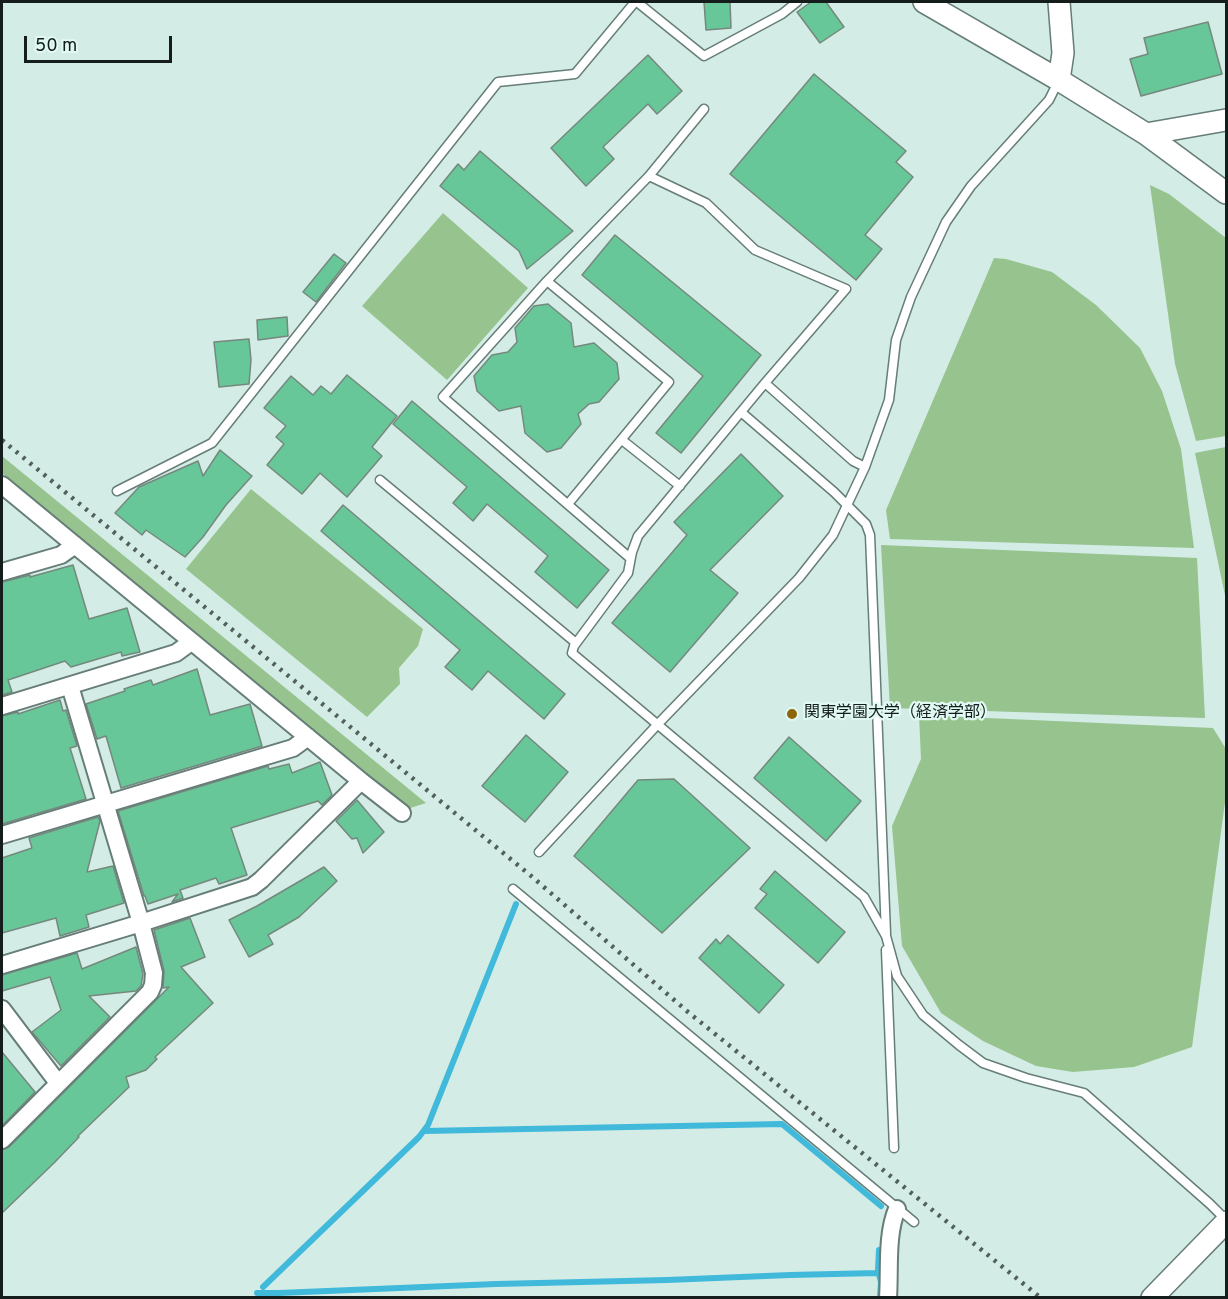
<!DOCTYPE html>
<html>
<head>
<meta charset="utf-8">
<style>
	body { margin:0 }
	#map { position:relative; width:1228px; height:1299px; overflow:hidden; background:#d3ece6; font-family:Overpass,sans-serif }
	canvas { display:block }
	.frame { position:absolute; inset:0; border:3px solid #141d1b; pointer-events:none }
	.scale { position:absolute; left:24px; top:36px; width:148px; height:27px; box-sizing:border-box; border:3px solid #141d1b; border-top:0; padding-left:8px; font-size:18px; line-height:21px; white-space:nowrap; color:#141d1b; -webkit-text-stroke:4px #e0f9f3; paint-order:stroke }
</style>
</head>
<body>
<div id="map">
<canvas width="1228" height="1299"></canvas>
<div class="frame"></div>
<div class="scale">50 m</div>
</div>
<script>
const g = document.querySelector('canvas').getContext('2d');
g.lineJoin = 'round';
function fill(path, color) {
  g.fillStyle = color;
  g.fill(path, 'evenodd');
}
function stroke(path, color, width, dash) {
  g.strokeStyle = color;
  g.lineWidth = width;
  g.lineCap = dash ? 'butt' : 'round';
  g.setLineDash(dash || []);
  g.stroke(path);
}
function write(font, color, halo, rows, align = 'center') {
  g.font = font + ' Overpass,"Noto Sans JP",sans-serif';
  g.lineWidth = 4.5;
  g.setLineDash([]);
  g.textBaseline = 'middle';
  g.strokeStyle = halo;
  g.fillStyle = color;
  for (const [text, x, y, turn = 0] of rows) {
    g.save();
    g.translate(x, y);
    g.rotate((+turn || 0) * Math.PI / 180);
    g.textAlign = isNaN(turn) ? turn : align;
    if (halo) g.strokeText(text, 0, 0);
    g.fillText(text, 0, 0);
    g.restore();
  }
}
fill(new Path2D(`
	M1150 185 1169 194 1226 238V436L1196 441 1175 364Z
	M443 213 528 288 447 380 362 306Z
	M994 258 1006 259 1052 272 1096 305 1140 348 1162 391 1181 449 1194 548 890 539 886 510Z
	M1226 447V600L1195 453Z
	M2 456 426 803 407 809 2 473Z
	M251 489 423 629 418 646 399 668 400 684 367 717 186 569Z
	M881 545 1197 558 1205 718 890 708Z
	M919 715 1213 728 1226 749V795L1192 1047 1134 1067 1073 1072 1036 1066 983 1041 941 1013 902 946 892 826 921 759Z`), '#96c38e');
stroke(new Path2D(`
	M424 1131 782 1124 881 1206
	M879 1250 878 1270 881 1282 880 1298
	M263 1287 419 1137 428 1125 516 904
	M257 1293H279L496 1284 667 1280 790 1275 878 1273`), '#41b9db', 6);
const building = new Path2D(`
	M704 2H730L731 28 706 30Z
	M811 2H826L844 27 820 43 797 12Z
	M1208 22 1222 74 1141 96 1130 59 1148 54 1144 38Z
	M648 55 682 91 657 114 648 104 603 147 614 159 586 186 551 148Z
	M814 74 906 151 896 162 913 177 865 235 882 249 856 280 730 174Z
	M480 151 573 231 527 269 519 251 440 186 458 164 464 170Z
	M615 235 761 355 681 453 656 433 703 376 582 275Z
	M334 254 346 263 316 302 303 292Z
	M548 304 571 323 574 347 594 343 617 363 619 379 599 402 589 404 578 414 581 424 561 448 547 452 525 433 521 406 499 411 477 391 474 376 492 355 508 352 517 342 515 328 534 306Z
	M287 317 288 336 258 340 257 320Z
	M249 339 251 360 249 384 219 387 214 342Z
	M347 375 397 416 372 447 382 456 347 497 320 473 302 494 267 465 284 444 276 437 286 426 264 408 291 376 313 395 321 386 331 394Z
	M412 401 609 570 577 608 535 572 548 556 487 504 473 521 453 503 467 487 393 424Z
	M220 450 252 476 226 505 203 537 185 557 146 530 142 535 115 513 139 487 198 461 203 476Z
	M741 454 783 496 710 570 738 593 670 672 612 623 687 535 674 522Z
	M343 505 565 694 544 719 488 671 472 690 445 667 460 650 321 531Z
	M73 565 89 619 127 608 140 652 122 656 121 652 71 667 65 661 8 680 12 692 2 695V582L30 575V577Z
	M197 669 210 715 250 704 262 746 121 788 106 736 97 739 86 704 125 691 124 689 151 680 153 685Z
	M60 700 63 711 66 710 77 746 70 748 86 799 2 824V716L18 712V714Z
	M526 735 568 772 525 822 482 786Z
	M789 737 861 801 826 841 754 778Z
	M320 762 332 795 322 805 318 801 231 828 247 875 219 884 216 878 180 890 183 898 172 902 178 894 148 904 145 896H144L118 811 268 766 269 769 289 764 292 773Z
	M674 779 750 848 662 933 574 856 638 780Z
	M357 800 384 832 363 853 357 838 352 839 336 821Z
	M98 817 100 821 87 872 113 866 124 903 86 915 89 927 60 936 56 918 2 933V858L32 848 29 838Z
	M324 867 337 881 299 917 268 935 273 944 249 957 229 920 257 906Z
	M775 871 845 932 818 963 755 908 767 894 760 889Z
	M190 918 205 957 181 967 213 1003 155 1057 157 1059 146 1070 126 1077 129 1087 78 1136 79 1137 54 1163 2 1213V1150L9 1147 169 987 163 988 164 971 154 930Z
	M728 935 784 985 759 1013 699 958 716 939 720 944Z
	M136 947 143 974 141 986 136 991 89 996 110 1017 61 1066 32 1032 61 1010 50 977 2 991V975L77 953 82 969Z
	M2 1052 35 1092 2 1126Z`);
fill(building, '#68c798');
stroke(building, '#75887d', 1.5);
const service = new Path2D(`
	M637 2 704 56 782 14 797 2
	M649 176 704 109
	M547 281 649 176 706 203 755 250 846 289 765 383 638 536 632 552 628 573 574 646 572 653 864 897 886 936 897 976 923 1015 959 1045 983 1063 1026 1078 1084 1093 1210 1204 1226 1220
	M765 383 853 461 865 467
	M741 412 834 492 866 524 870 535 886 934
	M622 440 680 486
	M380 480 576 643
	M117 491 212 443 498 82 575 74 635 2
	M568 504 669 382 547 281 443 397 630 558
	M539 852 657 725 799 578 833 535 865 467 889 400 896 340 911 297 946 222 971 186 1049 100 1059 80
	M513 889 914 1222
	M886 950 894 1148`);
const minor = new Path2D(`
	M2 485 361 781 402 813
	M2 572 61 555 75 545
	M2 706 176 653 191 642
	M2 835 293 748 308 737
	M2 965 141 923 252 887 261 880 361 781
	M2 1009 58 1083
	M2 1140 150 992 153 985 154 973 141 923 70 686
	M888 1298C890 1270 886 1235 897 1209`);
const tertiary = new Path2D(`
	M924 2 1059 80 1146 134 1226 193
	M1059 2 1063 53 1059 80
	M1146 134 1226 120
	M1152 1298 1226 1222`);
stroke(service, '#667d78', 11);
stroke(minor, '#667d78', 20);
stroke(tertiary, '#667d78', 24);
stroke(service, '#fff', 8);
stroke(minor, '#fff', 16);
stroke(tertiary, '#fff', 21);
stroke(new Path2D(`
	M2 440 530 875 688 1012 1041 1298`), '#52605c', 4.5, [3, 6]);
for (const [x, y, r, color] of [
	[792,714,6,"#8d6508"]
]) {
  const dot = new Path2D();
  dot.arc(x, y, r, 0, 2 * Math.PI);
  g.fillStyle = color;
  g.fill(dot);
  stroke(dot, '#e0f9f3', 2);
}
write('16px', '#141d1b', '#e0f9f3', [
	["関東学園大学（経済学部）",804,714]
], 'left');
</script>
</body>
</html>
